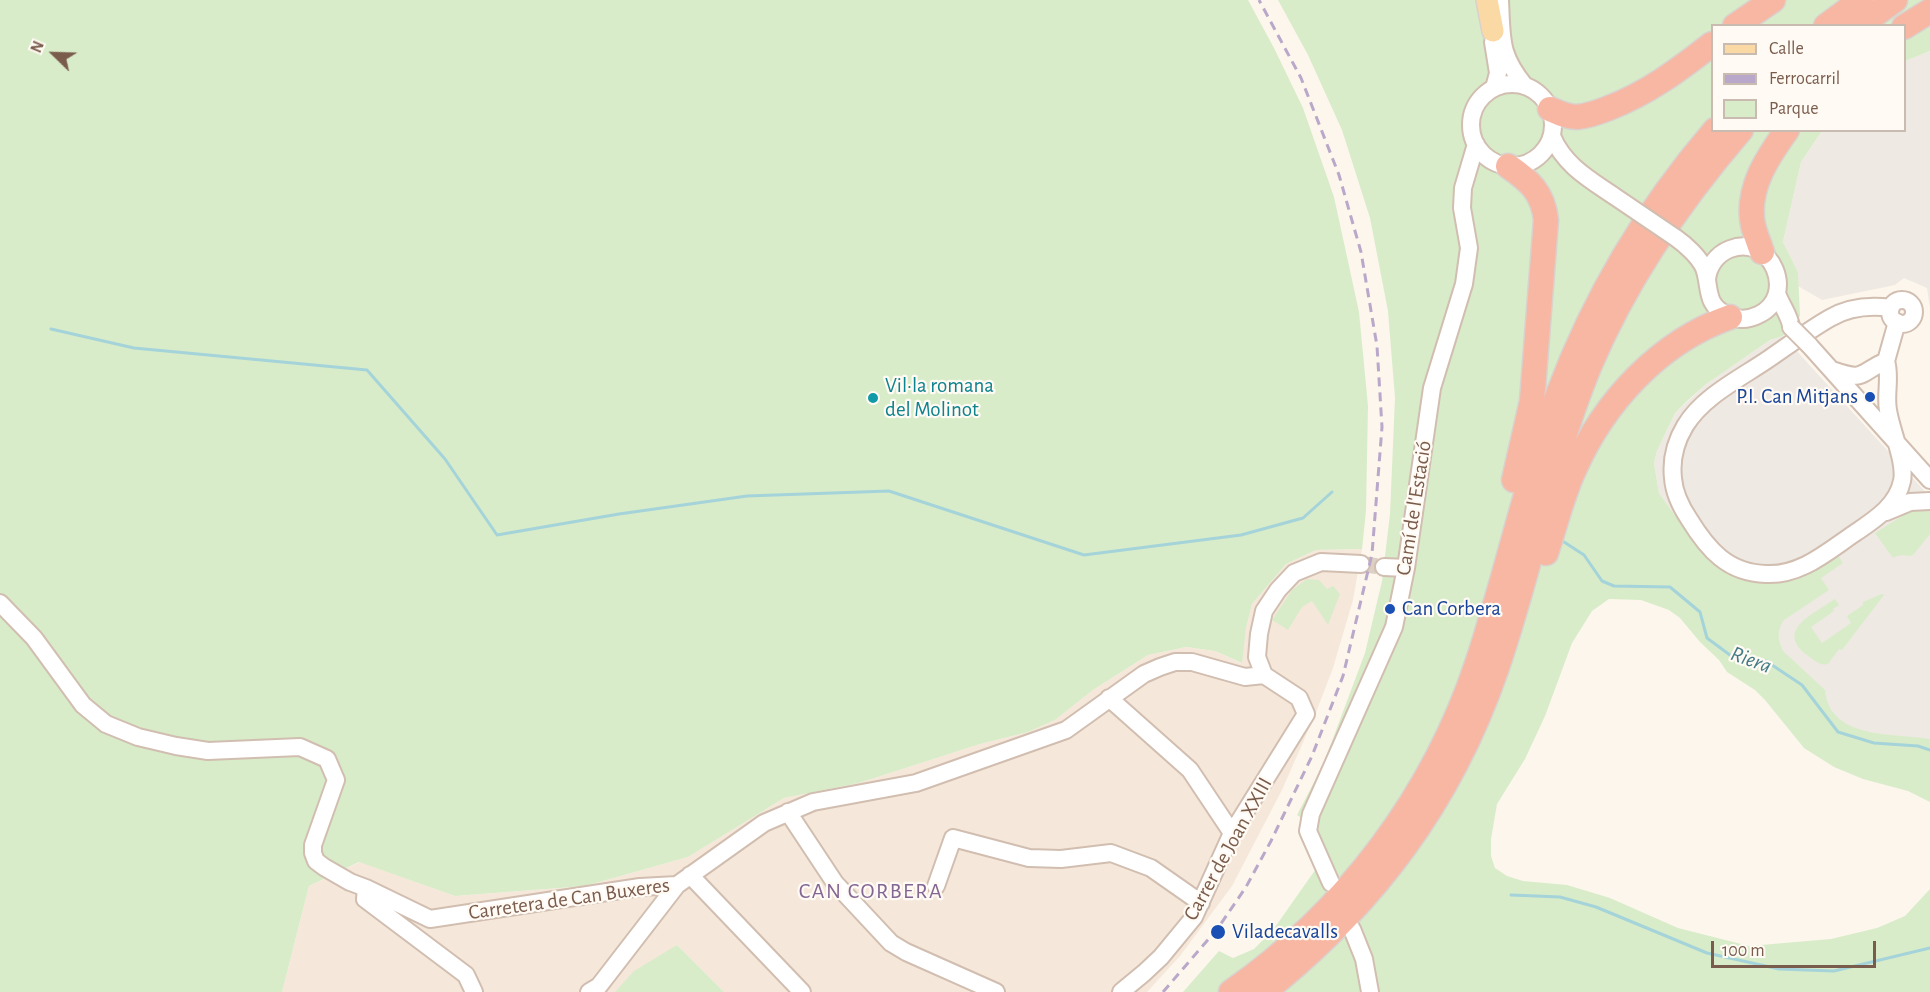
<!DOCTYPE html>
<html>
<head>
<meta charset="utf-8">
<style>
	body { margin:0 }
	#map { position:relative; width:1930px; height:992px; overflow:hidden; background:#fdf6ec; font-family:"Alegreya Sans",sans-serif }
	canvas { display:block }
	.legend { position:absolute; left:1711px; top:24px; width:195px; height:108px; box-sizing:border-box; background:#fffaf3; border:2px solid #cabbb1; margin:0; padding:8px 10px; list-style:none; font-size:18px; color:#7a5c4d }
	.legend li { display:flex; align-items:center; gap:12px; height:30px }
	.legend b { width:30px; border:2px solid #cabbb1 }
	.north { position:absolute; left:24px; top:24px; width:60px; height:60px; -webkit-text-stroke:4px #fffaf3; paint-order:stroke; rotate:293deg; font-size:16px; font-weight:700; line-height:24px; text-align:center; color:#7a5c4d }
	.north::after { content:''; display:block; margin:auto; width:21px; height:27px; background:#7a5c4d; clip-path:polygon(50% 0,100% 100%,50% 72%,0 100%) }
	.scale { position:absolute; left:1711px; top:941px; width:165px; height:27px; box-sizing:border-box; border:3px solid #7a5c4d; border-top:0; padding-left:8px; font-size:18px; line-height:21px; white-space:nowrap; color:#7a5c4d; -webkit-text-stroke:4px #fffaf3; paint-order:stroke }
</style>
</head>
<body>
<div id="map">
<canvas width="1930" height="992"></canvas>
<ul class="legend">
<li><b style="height:8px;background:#fbd9a5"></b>Calle</li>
<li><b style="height:8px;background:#b9a8c9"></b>Ferrocarril</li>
<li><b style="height:16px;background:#d8ecc9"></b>Parque</li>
</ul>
<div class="north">N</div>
<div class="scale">100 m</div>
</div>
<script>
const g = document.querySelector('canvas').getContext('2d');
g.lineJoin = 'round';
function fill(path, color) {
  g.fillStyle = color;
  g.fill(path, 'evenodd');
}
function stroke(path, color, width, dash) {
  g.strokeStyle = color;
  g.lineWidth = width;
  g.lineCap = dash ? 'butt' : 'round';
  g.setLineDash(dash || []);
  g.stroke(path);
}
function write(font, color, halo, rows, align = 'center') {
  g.font = font + ' "Alegreya Sans",sans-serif';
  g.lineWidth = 4.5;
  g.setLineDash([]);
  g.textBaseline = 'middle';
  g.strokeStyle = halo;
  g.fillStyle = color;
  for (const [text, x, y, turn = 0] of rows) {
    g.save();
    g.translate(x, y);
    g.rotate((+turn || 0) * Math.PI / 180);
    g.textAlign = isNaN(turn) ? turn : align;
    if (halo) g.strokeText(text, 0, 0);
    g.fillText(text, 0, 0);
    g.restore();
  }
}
fill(new Path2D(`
	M1362 549 1353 600 1333 668 1315 715 1282 790 1232 886 1180 956 1147 992H724L677 945 615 992H282L309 886 360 862 455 896 585 886 688 857 784 798 859 783 980 744 1028 732 1055 720 1093 690 1148 655 1186 647 1215 651 1241 663 1246 628 1252 604 1286 564 1316 550Z`), '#f5e8da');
fill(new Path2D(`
	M1930 51V308L1927 288 1904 278 1895 285 1822 300 1798 286V272L1783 242 1801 162 1822 131 1904 130 1905 61Z
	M1783 336 1930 497V755L1878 748 1733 642 1831 561 1807 574 1716 564 1692 539 1659 493 1654 463 1657 451 1675 413 1705 385 1770 340Z`), '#efe9e4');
fill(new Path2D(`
	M0 0H1248L1274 48 1303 108 1334 197 1359 312 1368 406 1366 511 1362 549 1316 550 1286 564 1252 604 1246 628 1242 663 1215 651 1186 647 1148 655 1093 690 1055 720 1028 732 980 744 859 783 784 798 688 857 585 886 455 896 359 862 309 886 282 992H0Z
	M1278 0H1930V51L1905 61 1904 26H1712V130L1822 131 1801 162 1783 242 1798 272 1800 316 1783 336 1770 340 1705 385 1687 401 1675 413 1657 451 1654 463 1659 493 1692 539 1716 564 1807 574 1839 557 1843 563 1821 578 1829 590 1784 620C1776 631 1778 640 1783 651L1825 690C1829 740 1895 733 1930 739V802L1908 791 1863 779 1834 767 1804 748 1765 700 1755 690 1727 672 1719 660 1700 642 1680 618 1669 610 1641 600 1609 599 1592 611 1572 643 1545 716 1525 759 1497 804 1491 839V856L1495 868 1507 876 1523 881 1567 885 1610 898 1678 928 1749 946 1831 939 1877 928 1905 916 1930 889V992H1183L1219 951 1233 958 1254 949 1273 930 1325 856C1319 830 1321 830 1297 815L1323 765 1365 653 1382 581 1390 514 1395 398 1388 311 1370 218 1342 130 1308 55Z
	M1926 509 1930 510V534L1913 555C1907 558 1902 552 1893 558L1875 533 1910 511Z
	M1307 579 1319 580 1327 589 1333 586 1340 594 1328 625 1312 601 1302 607 1288 630 1272 620 1292 590Z
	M1882 594 1884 595 1842 650 1839 649 1828 664C1819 666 1814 660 1807 655 1774 630 1815 613 1835 599L1839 605 1833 609 1834 611 1811 627 1822 643 1851 623 1847 616 1863 605V602Z
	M677 945 724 992H615L634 971Z`), '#d8ecc9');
stroke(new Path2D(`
	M51 329 134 348 367 370 445 459 497 535 619 514 747 496 889 491 1084 555 1241 535 1303 518 1332 492
	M1561 540 1584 555 1602 581 1614 586 1670 587 1700 612 1707 638 1734 658 1766 661 1802 685 1838 732 1874 743 1918 746 1930 750
	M1511 895 1560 897 1596 907 1707 953 1779 969 1834 971 1930 948`), '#a5d3da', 3);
stroke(new Path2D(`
	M1361 564 1384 567`), '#dcd0c4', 16, [16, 8]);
const minor = new Path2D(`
	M1500 0C1502 39 1499 54 1525 86
	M1493 42 1498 73 1494 88
	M1471 125a41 41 0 1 1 82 0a41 41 0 1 1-82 0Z
	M1552 136C1564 165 1589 179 1614 196
	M1676 238C1686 245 1699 257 1704 268 1711 287 1704 304 1727 315 1737 320 1748 320 1758 315 1798 297 1772 233 1730 249 1717 254 1708 266 1707 280
	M1777 293C1780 303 1791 318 1791 327
	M1890 312a12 12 0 1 1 24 0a12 12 0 1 1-24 0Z
	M1809 345 1930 480
	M1886 361C1891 377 1885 394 1888 410 1891 431 1906 462 1902 481 1897 506 1874 520 1855 533 1828 551 1801 576 1766 574 1728 573 1708 550 1689 519 1681 507 1674 493 1673 478 1671 460 1676 441 1685 426 1703 396 1741 378 1770 358 1789 345 1809 330 1830 318 1849 307 1869 305 1891 308
	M1886 361 1897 322
	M1832 370C1867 382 1858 373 1886 361
	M1886 512 1910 502 1930 501
	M1384 567 1406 568
	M0 603 34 638 83 705 106 724 138 737 176 746 208 751 300 747 327 759 336 780 313 845V853L316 861 324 867 350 882 366 888 430 919 640 887 677 885
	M1264 675 1257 657 1259 634 1264 611 1278 590 1294 573 1321 562 1361 564
	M1109 698 1190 770 1232 833
	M788 812 835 883 891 943 906 952 996 992
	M690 875 802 992
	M1331 883 1308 831 1311 814 1394 627 1406 568 1432 388 1464 284 1469 248 1462 208 1463 188 1476 144
	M936 886 953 838 1029 858 1061 859 1111 853 1151 868 1201 903
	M366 888 365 899 466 975 474 992
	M1352 929 1364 959 1370 992
	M589 992 599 986 677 885 764 823 813 802 916 783 1066 730 1144 674 1160 667 1175 662H1192L1245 677 1264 675
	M1121 992 1144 973 1161 957 1194 917 1232 833 1306 714 1299 698 1264 675`);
const major = new Path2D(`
	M1487 0 1493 31`);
const highway = new Path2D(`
	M1735 26 1773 0
	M1826 26 1861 0
	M1859 26 1895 0
	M1904 27 1930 11
	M1550 109C1559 113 1567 117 1577 117 1588 116 1599 112 1609 108 1648 93 1680 69 1712 44
	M1508 166C1530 181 1543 193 1546 220L1532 401 1514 480
	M1762 252C1759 243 1755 234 1753 225 1746 189 1767 158 1787 130
	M1546 553C1555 526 1562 496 1574 470 1604 402 1659 342 1730 317
	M1231 992C1346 912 1434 795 1478 661 1507 573 1526 482 1558 395 1594 298 1647 209 1715 130
	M1264 992C1373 905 1450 803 1496 670 1531 570 1549 465 1589 367 1626 279 1679 202 1741 130`);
stroke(minor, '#d1beb0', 20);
stroke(major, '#dad1cd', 24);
stroke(highway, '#dad1cd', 27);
stroke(minor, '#fff', 16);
stroke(major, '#fbd9a5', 21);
stroke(highway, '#f7b7a3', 24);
stroke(new Path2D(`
	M1163 992 1218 928 1246 887 1271 841 1312 756 1343 676 1372 554 1382 427 1377 346 1361 252 1339 175 1301 78 1259 0`), '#b9a8c9', 3, [9, 6]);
const minorBridge = new Path2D(`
	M1614 196 1676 238
	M1791 327 1809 345`);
stroke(minorBridge, '#d1beb0', 20, []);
stroke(minorBridge, '#fff', 16);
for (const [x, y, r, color] of [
	[1870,397,6,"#1a4fb4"],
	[873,398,6,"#0f9aa8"],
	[1390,609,6,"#1a4fb4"],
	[1218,932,8,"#1a4fb4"]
]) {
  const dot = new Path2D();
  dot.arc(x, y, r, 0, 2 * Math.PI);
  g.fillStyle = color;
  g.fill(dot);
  stroke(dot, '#fffaf3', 2);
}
write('21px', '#0d838f', '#fffaf3', [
	["Vil·la romana",885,386],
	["del Molinot",885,410]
], 'left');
write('21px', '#164399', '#fffaf3', [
	["P.I. Can Mitjans",1858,397,"right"],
	["Can Corbera",1402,609],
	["Viladecavalls",1232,932]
], 'left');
write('21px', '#7a5c4d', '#fffaf3', [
	["Camí de l'Estació",1414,508,-81],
	["Carrer de Joan XXIII",1228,849,-61],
	["Carretera de Can Buxeres",569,899,-8]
]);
write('italic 22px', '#437c86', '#fffaf3', [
	["Riera",1751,660,20]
]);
g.letterSpacing = '1.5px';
write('22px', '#846695', '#fffaf3', [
	["CAN CORBERA",871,891]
]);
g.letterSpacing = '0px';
</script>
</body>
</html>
